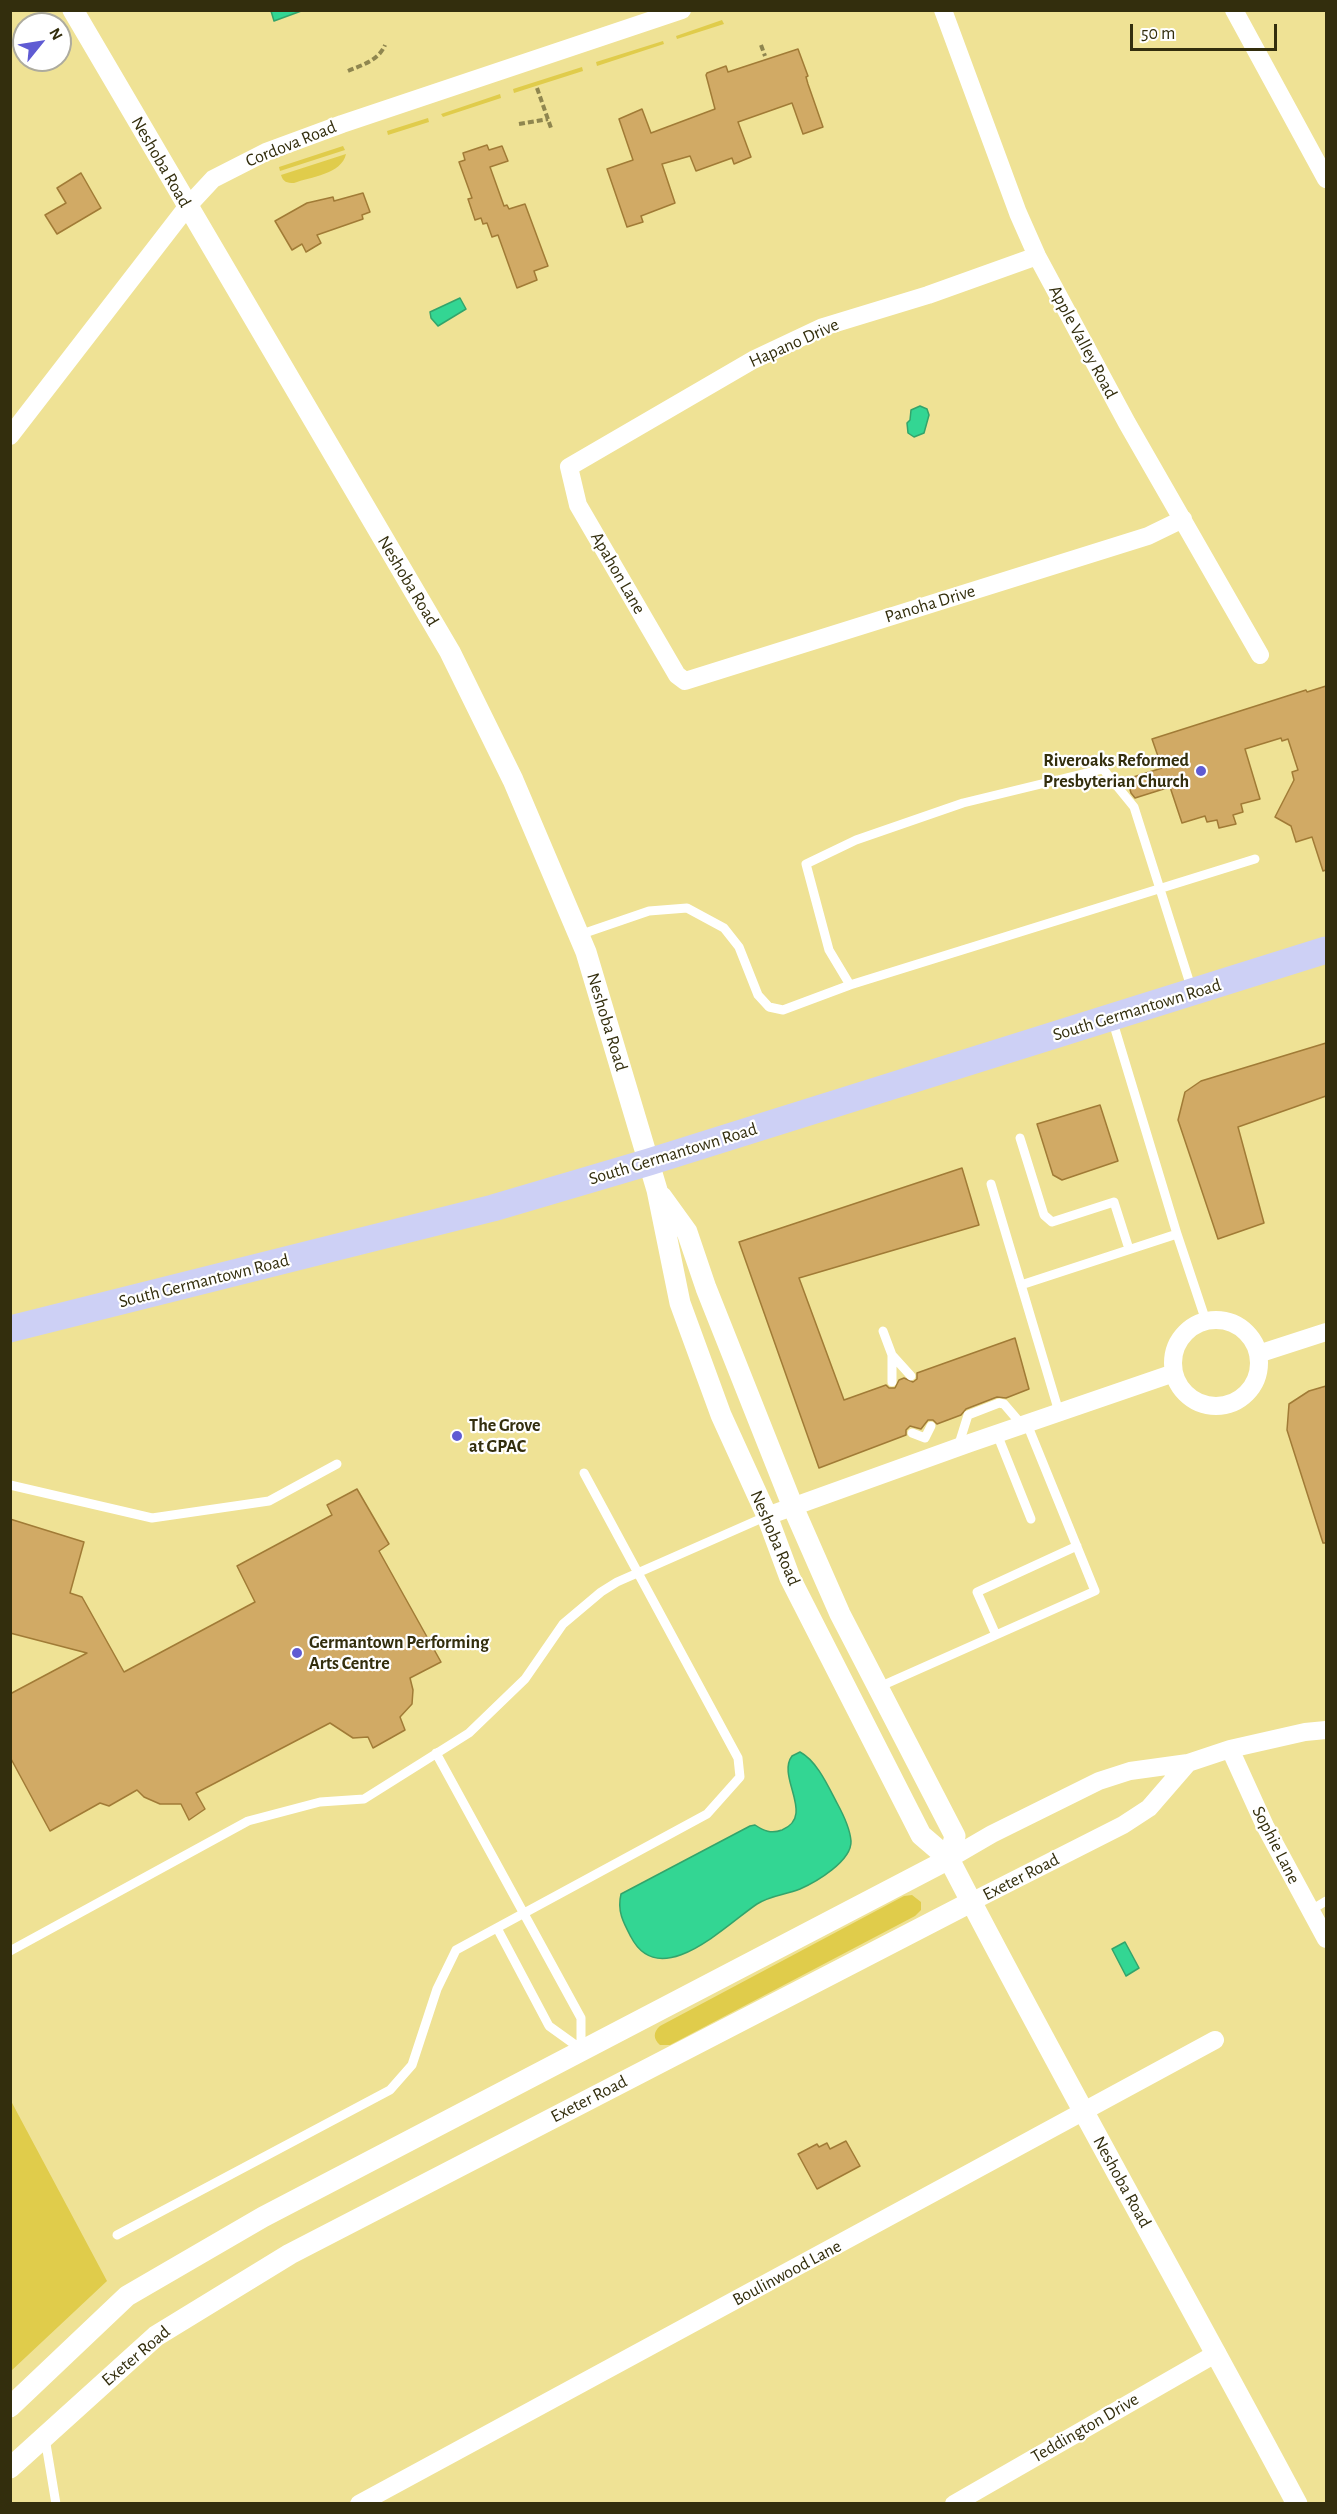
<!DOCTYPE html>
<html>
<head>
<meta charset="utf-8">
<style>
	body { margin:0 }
	#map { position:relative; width:1337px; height:2514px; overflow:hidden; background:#efe295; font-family:"Alegreya Sans",sans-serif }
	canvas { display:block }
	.frame { position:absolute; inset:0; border:12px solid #332e0d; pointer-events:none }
	.north { position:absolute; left:12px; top:12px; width:60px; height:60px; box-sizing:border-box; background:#fff; border:2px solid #adab9e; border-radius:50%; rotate:60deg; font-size:16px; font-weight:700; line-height:24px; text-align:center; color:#332e0d }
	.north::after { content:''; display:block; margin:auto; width:21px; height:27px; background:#5f5bd3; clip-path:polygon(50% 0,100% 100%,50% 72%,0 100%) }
	.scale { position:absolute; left:1130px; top:24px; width:147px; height:27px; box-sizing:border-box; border:3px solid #332e0d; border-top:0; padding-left:8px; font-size:18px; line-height:21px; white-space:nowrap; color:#332e0d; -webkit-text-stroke:4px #fff; paint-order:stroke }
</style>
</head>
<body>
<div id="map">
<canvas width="1337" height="2514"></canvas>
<div class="frame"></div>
<div class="north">N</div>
<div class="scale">50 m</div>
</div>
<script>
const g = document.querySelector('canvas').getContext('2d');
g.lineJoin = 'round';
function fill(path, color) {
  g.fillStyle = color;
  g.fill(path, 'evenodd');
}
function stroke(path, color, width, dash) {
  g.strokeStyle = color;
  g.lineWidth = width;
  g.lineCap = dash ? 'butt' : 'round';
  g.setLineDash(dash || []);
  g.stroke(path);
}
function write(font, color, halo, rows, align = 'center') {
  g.font = font + ' "Alegreya Sans",sans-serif';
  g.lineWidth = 4.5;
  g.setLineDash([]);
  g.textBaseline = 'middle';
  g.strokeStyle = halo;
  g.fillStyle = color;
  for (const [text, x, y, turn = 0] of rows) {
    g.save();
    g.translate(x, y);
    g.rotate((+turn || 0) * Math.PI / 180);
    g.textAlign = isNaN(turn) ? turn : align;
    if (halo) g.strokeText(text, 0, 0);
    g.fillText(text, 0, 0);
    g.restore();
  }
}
fill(new Path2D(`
	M722 20 724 24 677 39 676 36Z
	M663 41 664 44 597 66 596 62Z
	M582 67 583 71 514 93 513 89Z
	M500 94 501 98 443 117 441 114Z
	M428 118 429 122 388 135 387 131Z
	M343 146 345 150 280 171 279 167Z
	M346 154C342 174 310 177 294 183 287 183 283 182 281 175Z
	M912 1895 921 1902V1910L915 1916 670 2045H660C653 2039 653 2032 660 2026L904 1896Z
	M11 2101 107 2281 11 2371H10Z`), '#e0cc4b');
const water = new Path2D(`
	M304 10 274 21 271 11V10Z
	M460 298 466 309 438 326 431 318 430 312Z
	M920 406 927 409 929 415 924 433 914 437 908 433 907 423 910 420 911 410Z
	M800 1752C817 1761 828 1786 837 1803 843 1814 850 1828 851 1841 852 1861 816 1882 800 1889 785 1895 771 1895 757 1904 727 1924 660 1993 631 1937 623 1922 617 1911 621 1894L750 1826 755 1825C764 1831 771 1834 782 1830 816 1816 776 1777 792 1756Z
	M1125 1942 1139 1968 1126 1976 1112 1949Z`);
fill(water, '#33d693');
stroke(water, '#33a46b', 1.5);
const building = new Path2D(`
	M798 49 808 76 806 77 808 84 823 127 803 134 792 103 738 122 751 157 734 164 732 158 696 171 690 156 662 164 675 203 641 216 643 222 627 227 607 169 633 160 619 119 642 109 651 133 715 109 706 75 707 73 726 66 728 72Z
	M487 145 489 150 502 146 508 161 490 167 504 206 507 205 509 209 525 204 548 266 534 271 537 280 517 288 498 235 492 237 487 223 483 224 481 218 475 220 468 199 472 198 459 162 465 160 463 153Z
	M81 173 101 208 57 234 45 215 66 203 57 188Z
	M363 193 370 212 362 215 363 219 317 235 321 243 306 252 302 244 292 250 275 221 307 203 333 197 334 201Z
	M1326 686V870L1323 871 1312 837 1296 842 1291 826 1275 817 1294 780 1292 772 1298 770 1288 739 1282 741 1281 738 1245 749 1260 799 1241 804 1243 812 1233 815 1236 824 1219 828 1217 820 1207 822 1205 816 1182 823 1170 787 1135 798 1131 793 1127 779 1162 768 1152 739 1306 690 1307 692Z
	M1326 1043V1096L1238 1127 1264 1223 1218 1239 1178 1120 1185 1092 1201 1081Z
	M1100 1105 1118 1161 1062 1180 1053 1175 1037 1124Z
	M962 1168 979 1225 799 1278 844 1400 886 1385 889 1388H895L899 1380 904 1378 913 1382 917 1379V1373L1015 1338 1029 1389 1006 1398 997 1397 966 1409 961 1415 937 1424 933 1420H928L921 1429 910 1426 906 1430V1435L819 1468 739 1242Z
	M1326 1386V1543H1323L1287 1430 1289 1404 1309 1391Z
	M357 1489 389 1544 379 1551 441 1662 410 1678 413 1690 412 1704 400 1717 405 1730 373 1748 368 1737 353 1738 330 1723 196 1793 205 1809 189 1820 181 1804H160L144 1797 137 1790 109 1806 100 1803 50 1831 10 1757V1694L87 1653 10 1633V1519L84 1542 70 1593 82 1597 124 1672 255 1602 237 1566 332 1515 327 1505Z
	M846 2141 860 2166 817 2189 798 2154 817 2144 819 2147 827 2143 830 2149Z`);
fill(building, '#d1aa65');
stroke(building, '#a17b36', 1.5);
stroke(new Path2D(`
	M761 45 765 56
	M348 71C362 65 379 60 385 45
	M537 88 551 128
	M519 124 548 119`), '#8f864f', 4, [6, 3]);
stroke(new Path2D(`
	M579 935 649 911 687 908 724 928 739 947 758 995 769 1007 783 1010 850 985
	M1192 990 1134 807 1103 769 963 803 856 840 806 864 829 950 850 985 1255 859
	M1112 1019 1177 1234 1206 1321
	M1020 1138 1044 1215 1052 1222 1114 1202 1129 1249
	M991 1184 1059 1412
	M1021 1285 1177 1234
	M883 1331 892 1355
	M892 1382V1355L911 1376
	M912 1433 925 1438 931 1426
	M997 1434 1031 1519
	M958 1447 968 1415 999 1403 1004 1404 1022 1425
	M10 1485 152 1518 269 1501 337 1464
	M996 1635 977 1592 1077 1546
	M879 1687 1095 1591 1027 1424
	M436 1753 581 2018V2050
	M1311 1910 1326 1901
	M497 1928 549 2026 581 2049
	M10 1951 248 1821 320 1802 364 1799 469 1733 525 1679 563 1624 601 1592 617 1582 767 1516
	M117 2235 390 2090 412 2065 437 1989 456 1950 707 1814 740 1777 738 1758 584 1473
	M45 2438 56 2504`), '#fff', 9);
stroke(new Path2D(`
	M943 10 1018 213 1037 256 1127 423 1260 655
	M1234 10 1326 179
	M1037 256 928 295 823 327 753 360 569 467 578 505 677 675 685 681 1148 536 1183 519
	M10 436 187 207 213 179 266 152 342 124 682 10
	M1173 1363a43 43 0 1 1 86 0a43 43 0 1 1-86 0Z
	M1258 1354 1326 1332
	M767 1516 970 1443 1174 1373
	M1230 1749 1265 1826 1326 1939
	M949 1859 992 1834 1099 1781 1130 1771 1188 1763 1230 1749 1305 1732 1326 1730
	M971 1902 1123 1825 1149 1808 1188 1763
	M359 2504 1215 2040
	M954 2504 1217 2353`), '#fff', 18);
stroke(new Path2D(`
	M73 10 450 652 513 780 586 952 657 1190 680 1303 721 1415 767 1516 790 1578 921 1835 949 1859C1061 2076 1182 2288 1297 2504
	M661 1196 687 1232 706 1288 793 1507 840 1614 955 1836 949 1859
	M10 2407 127 2296 263 2217 949 1859
	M10 2468 156 2336 290 2254 971 1902`), '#fff', 21);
stroke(new Path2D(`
	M10 1329 493 1208 649 1162 1326 950`), '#cdd0f5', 27);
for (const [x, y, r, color] of [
	[1201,771,6,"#5f5bd3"],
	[457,1436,6,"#5f5bd3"],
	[297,1653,6,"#5f5bd3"]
]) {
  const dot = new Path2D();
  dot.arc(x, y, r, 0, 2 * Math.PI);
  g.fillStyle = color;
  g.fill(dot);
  stroke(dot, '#fff', 2);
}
write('18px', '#332e0d', '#fff', [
	["Cordova Road",291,144,-22],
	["Neshoba Road",161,162,60],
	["Apple Valley Road",1083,342,62],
	["Hapano Drive",794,343,-24],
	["Apahon Lane",618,573,60],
	["Neshoba Road",408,581,59],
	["Panoha Drive",930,604,-17],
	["South Germantown Road",1137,1010,-17],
	["Neshoba Road",607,1022,73],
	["South Germantown Road",673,1154,-17],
	["South Germantown Road",204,1281,-14],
	["Neshoba Road",775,1538,67],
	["Sophie Lane",1276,1845,63],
	["Exeter Road",1021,1877,-27],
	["Exeter Road",589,2099,-27],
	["Neshoba Road",1122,2182,61],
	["Boulinwood Lane",787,2273,-28],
	["Exeter Road",136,2356,-40],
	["Teddington Drive",1085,2428,-30]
]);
write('bold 18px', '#332e0d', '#fff', [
	["Riveroaks Reformed",1189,761,"right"],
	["Presbyterian Church",1189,782,"right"],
	["The Grove",469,1426],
	["at GPAC",469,1447],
	["Germantown Performing",309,1643],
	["Arts Centre",309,1664]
], 'left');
</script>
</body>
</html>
